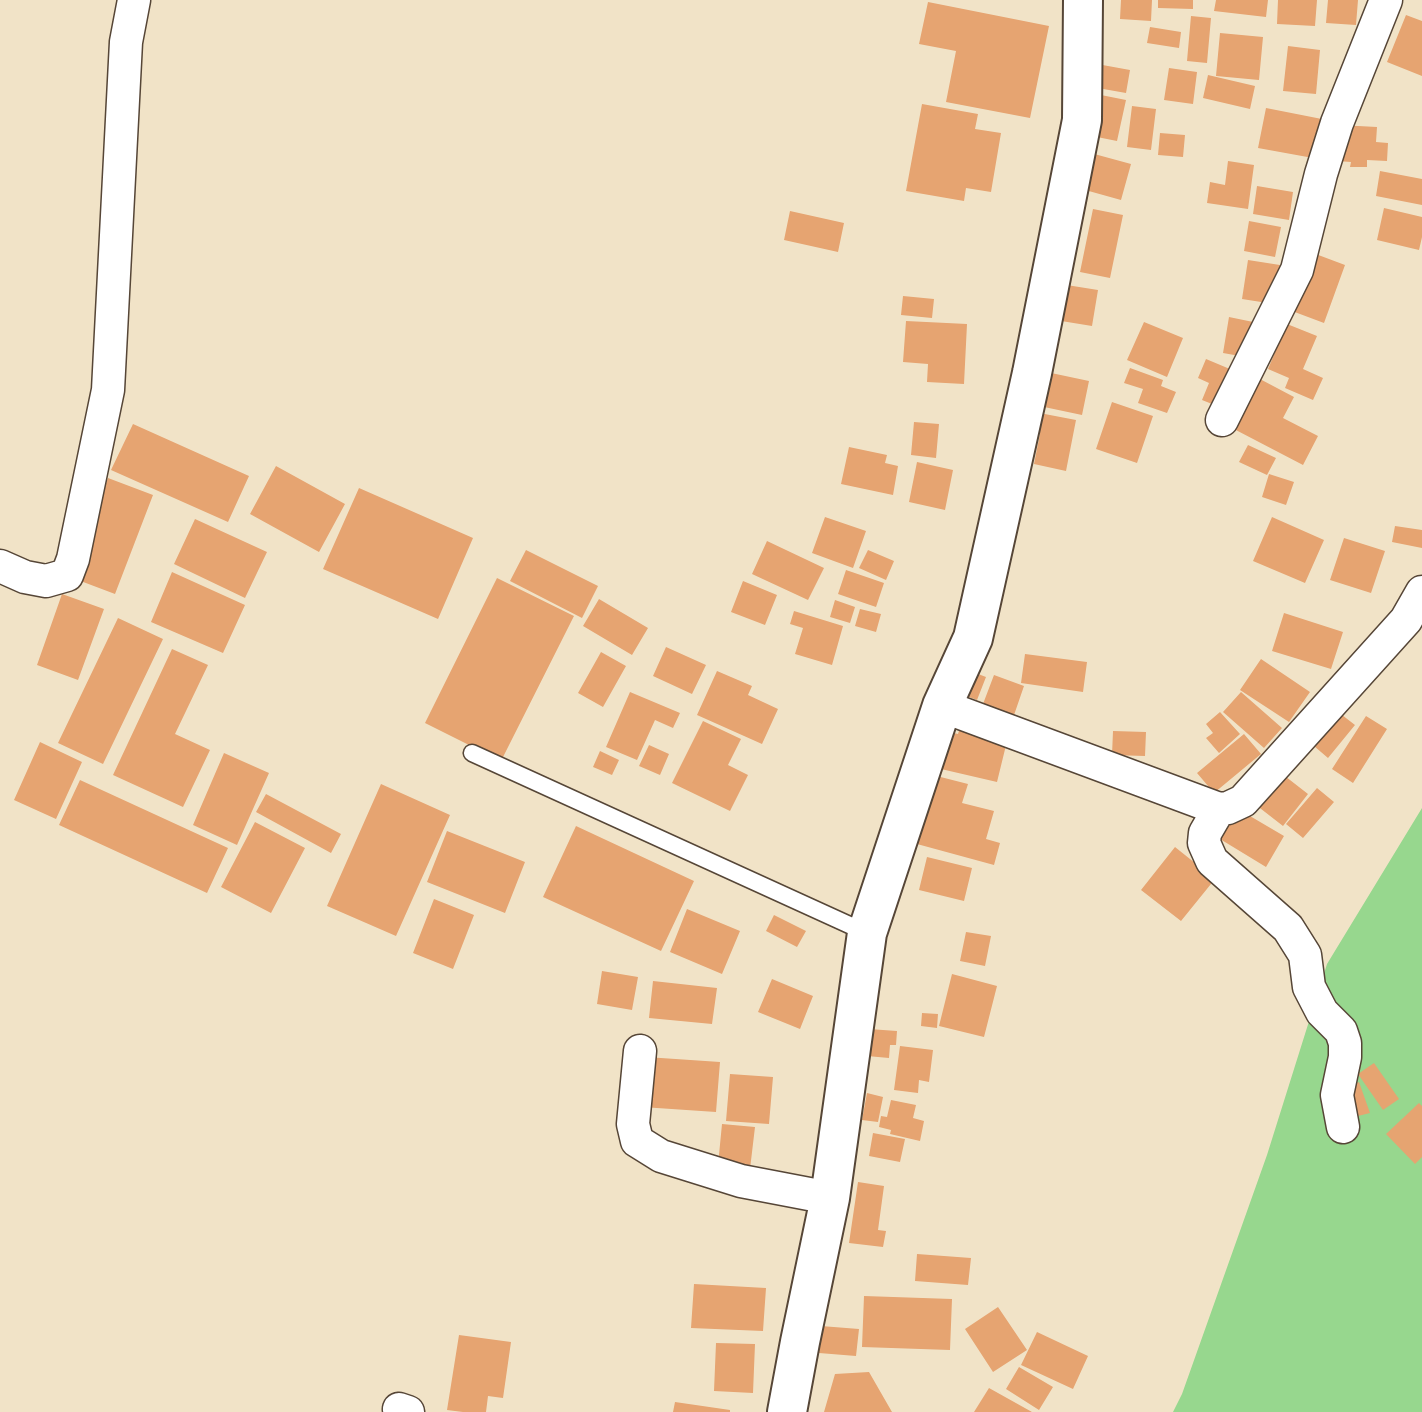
<!DOCTYPE html>
<html>
<head>
<meta charset="utf-8">
<style>
	body { margin:0 }
	canvas { display:block; background:#f1e3c7 }
</style>
</head>
<body>
<canvas width="1422" height="1412"></canvas>
<script>
const g = document.querySelector('canvas').getContext('2d');
g.lineJoin = 'round';
function fill(path, color) {
  g.fillStyle = color;
  g.fill(path, 'evenodd');
}
function stroke(path, color, width, dash) {
  g.strokeStyle = color;
  g.lineWidth = width;
  g.lineCap = dash ? 'butt' : 'round';
  g.setLineDash(dash || []);
  g.stroke(path);
}
fill(new Path2D(`
	M1422 808V1412H1173L1182 1394 1267 1155 1327 964Z`), '#97d78e');
fill(new Path2D(`
	M1121 0H1152L1151 21 1120 19Z
	M1158 0H1193V9L1158 8Z
	M1216 0H1268L1266 17 1214 11Z
	M1278 0H1317L1315 26 1277 24Z
	M1328 0H1358L1356 25 1326 23Z
	M928 2 1049 26 1030 118 946 102 956 51 919 44Z
	M1406 15 1422 21V76L1387 62Z
	M1191 16 1211 18 1207 63 1187 61Z
	M1150 27 1181 32 1179 48 1147 43Z
	M1220 33 1263 37 1259 80 1216 76Z
	M1288 46 1320 50 1316 94 1283 91Z
	M1097 64 1130 70 1126 93 1092 87Z
	M1169 68 1197 72 1193 104 1164 100Z
	M1208 75 1255 86 1250 109 1203 98Z
	M1096 94 1126 100 1117 141 1087 135Z
	M922 104 978 114 975 129 1001 133 991 192 966 188 964 201 906 191Z
	M1132 106 1156 109 1151 150 1127 147Z
	M1266 108 1332 121 1324 160 1258 148Z
	M1339 125 1377 127 1376 142 1388 143 1387 161 1367 160V167H1350L1351 162 1337 161Z
	M1160 133 1185 135 1183 157 1158 155Z
	M1087 152 1131 164 1121 200 1078 188Z
	M1228 161 1254 165 1248 209 1207 203 1210 182 1225 185Z
	M1380 171 1422 179V205L1376 196Z
	M1257 186 1293 192 1289 220 1253 214Z
	M1384 208 1422 217V237L1419 250 1377 240Z
	M1093 209 1123 215 1110 278 1080 272Z
	M790 211 844 223 838 252 784 240Z
	M1249 221 1281 227 1275 257 1244 251Z
	M1313 253 1345 265 1324 323 1292 311Z
	M1248 260 1280 265 1274 304 1242 299Z
	M1054 283 1098 290 1092 326 1049 319Z
	M903 296 934 299 932 318 901 315Z
	M1229 317 1258 323 1251 358 1223 353Z
	M906 321 967 324 964 384 927 382 928 364 903 362Z
	M1144 322 1183 338 1167 377 1127 360Z
	M1287 324 1317 336 1303 369 1323 378 1313 400 1285 388 1289 378 1268 369Z
	M1206 359 1237 372 1222 408 1202 400 1209 383 1198 378Z
	M1130 368 1163 380 1161 386 1176 392 1167 413 1138 403 1143 389 1124 383Z
	M1037 370 1089 381 1082 415 1030 404Z
	M1258 378 1294 397 1283 418 1318 436 1303 465 1232 428Z
	M1112 402 1153 416 1137 463 1096 449Z
	M1029 411 1076 420 1066 471 1034 464 1040 434 1025 430Z
	M914 422 939 424 936 458 911 455Z
	M133 424 249 476 228 522 111 470Z
	M1248 445 1276 458 1267 475 1239 462Z
	M849 447 887 455 885 463 898 466 893 495 841 484Z
	M917 462 953 470 945 510 909 502Z
	M276 466 345 504 319 552 250 514Z
	M1269 474 1294 482 1286 505 1262 497Z
	M108 478 153 495 115 594 70 577Z
	M359 488 473 538 438 619 323 569Z
	M825 517 866 531 853 568 812 553Z
	M1272 517 1324 540 1305 583 1253 561Z
	M195 519 267 552 245 598 174 564Z
	M1395 526 1422 530V548L1392 542Z
	M1344 538 1385 551 1371 593 1330 580Z
	M767 541 824 568 808 600 752 574Z
	M526 550 598 586 582 618 510 581Z
	M868 550 894 561 886 580 859 568Z
	M846 570 884 583 876 607 838 594Z
	M172 572 245 605 223 653 151 622Z
	M497 578 574 616 501 761 425 723Z
	M743 581 777 595 765 625 731 612Z
	M62 594 104 609 78 680 37 665Z
	M599 599 648 628 632 655 583 626Z
	M835 600 855 607 850 623 830 617Z
	M860 609 881 614 876 632 855 626Z
	M794 611 843 626 832 665 795 654 803 628 790 624Z
	M1284 613 1343 632 1331 669 1272 651Z
	M118 618 163 639 103 764 58 743Z
	M666 647 706 665 692 694 653 676Z
	M172 649 208 665 175 734 210 750 183 807 113 775Z
	M601 652 626 666 603 707 578 693Z
	M1025 654 1087 662 1083 692 1021 683Z
	M1261 659 1310 692 1289 722 1240 690Z
	M965 669 986 677 977 700 956 692Z
	M717 671 752 686 748 695 778 709 762 744 697 715Z
	M994 675 1024 686 1014 715 983 704Z
	M630 692 680 713 673 728 655 720 637 760 606 747Z
	M1241 692 1282 728 1264 748 1223 712Z
	M1333 708 1355 725 1328 758 1307 740Z
	M1220 712 1240 734 1219 753 1206 738 1213 733 1206 724Z
	M1366 716 1387 729 1353 783 1332 769Z
	M703 721 741 739 728 765 748 775 730 811 672 783Z
	M962 721 1009 733 997 782 941 769 950 732 958 734Z
	M1113 731 1146 732 1145 756 1112 755Z
	M1244 734 1261 754 1214 793 1197 773Z
	M40 742 82 762 56 819 14 800Z
	M649 745 669 754 660 775 639 766Z
	M600 751 619 760 612 775 593 767Z
	M224 753 269 773 237 845 193 825Z
	M925 773 968 784 962 803 994 811 986 839 1000 843 994 865 906 841Z
	M1281 773 1308 794 1283 826 1256 805Z
	M80 780 228 848 207 893 59 825Z
	M381 784 450 815 396 936 327 906Z
	M1317 788 1334 802 1303 838 1286 824Z
	M266 794 341 834 331 853 256 812Z
	M1238 809 1284 836 1266 867 1220 839Z
	M255 822 305 848 271 913 221 887Z
	M576 826 694 881 661 951 543 897Z
	M447 831 525 862 505 913 427 882Z
	M1175 847 1215 879 1181 921 1141 890Z
	M927 857 972 868 964 901 919 890Z
	M434 899 474 915 453 969 413 953Z
	M687 909 740 931 722 974 670 952Z
	M774 915 806 931 797 947 766 931Z
	M966 932 991 936 985 966 960 961Z
	M602 971 638 977 632 1010 597 1004Z
	M952 974 997 986 984 1037 939 1026Z
	M772 979 813 996 800 1029 758 1012Z
	M653 981 717 988 712 1024 649 1018Z
	M922 1013 938 1014 937 1028 921 1026Z
	M869 1029 897 1031 896 1045H890L889 1058 867 1056Z
	M900 1046 933 1050 929 1082 919 1080 918 1093 894 1090Z
	M646 1057 720 1062 716 1112 642 1107Z
	M1374 1063 1399 1099 1383 1110 1358 1074Z
	M730 1074 773 1077 769 1124 726 1121Z
	M1359 1082 1370 1113 1354 1117 1344 1088Z
	M867 1093 883 1097 878 1122 862 1120Z
	M891 1100 916 1105 913 1118 924 1121 920 1141 890 1134 891 1130 879 1127 881 1116 887 1117Z
	M1419 1103 1422 1106V1157L1415 1164 1386 1134Z
	M722 1124 755 1127 750 1169 718 1165Z
	M873 1133 905 1139 900 1162 869 1156Z
	M858 1182 884 1186 878 1230 886 1231 883 1247 849 1243Z
	M917 1254 971 1258 968 1285 915 1281Z
	M694 1284 766 1288 763 1331 691 1328Z
	M864 1296 952 1299 950 1350 862 1347Z
	M998 1307 1027 1350 993 1372 965 1329Z
	M821 1326 859 1329 856 1356 819 1353Z
	M1037 1332 1088 1356 1073 1389 1021 1365Z
	M459 1335 511 1342 503 1398 488 1396 486 1412H463L447 1410Z
	M716 1343 755 1344 753 1393 714 1391Z
	M1019 1367 1053 1387 1039 1410 1006 1389Z
	M869 1372 892 1412H824L835 1374Z
	M989 1388 1032 1412H974Z
	M675 1402 730 1410V1412H673Z`), '#e6a471');
const service = new Path2D(`
	M472 753 867 933`);
const minor = new Path2D(`
	M1222 420 1297 270 1321 174 1337 123 1386 0
	M0 566 25 577 46 581 67 575 73 559 108 390 126 42 134 0
	M942 706 1219 809 1228 808 1243 801 1406 620 1422 592
	M1219 809 1205 833 1204 843 1212 861 1288 928 1305 955 1309 987 1322 1012 1341 1031 1345 1043V1057L1337 1095 1343 1127
	M640 1051 633 1124 637 1141 661 1156 741 1181 830 1198
	M399 1409 408 1412`);
const tertiary = new Path2D(`
	M787 1412 800 1342 830 1198 867 933 942 706 973 638 1032 373 1082 120 1083 0`);
stroke(service, '#564637', 19);
stroke(minor, '#564637', 35);
stroke(tertiary, '#564637', 42);
stroke(service, '#fff', 16);
stroke(minor, '#fff', 32);
stroke(tertiary, '#fff', 38);
</script>
</body>
</html>
